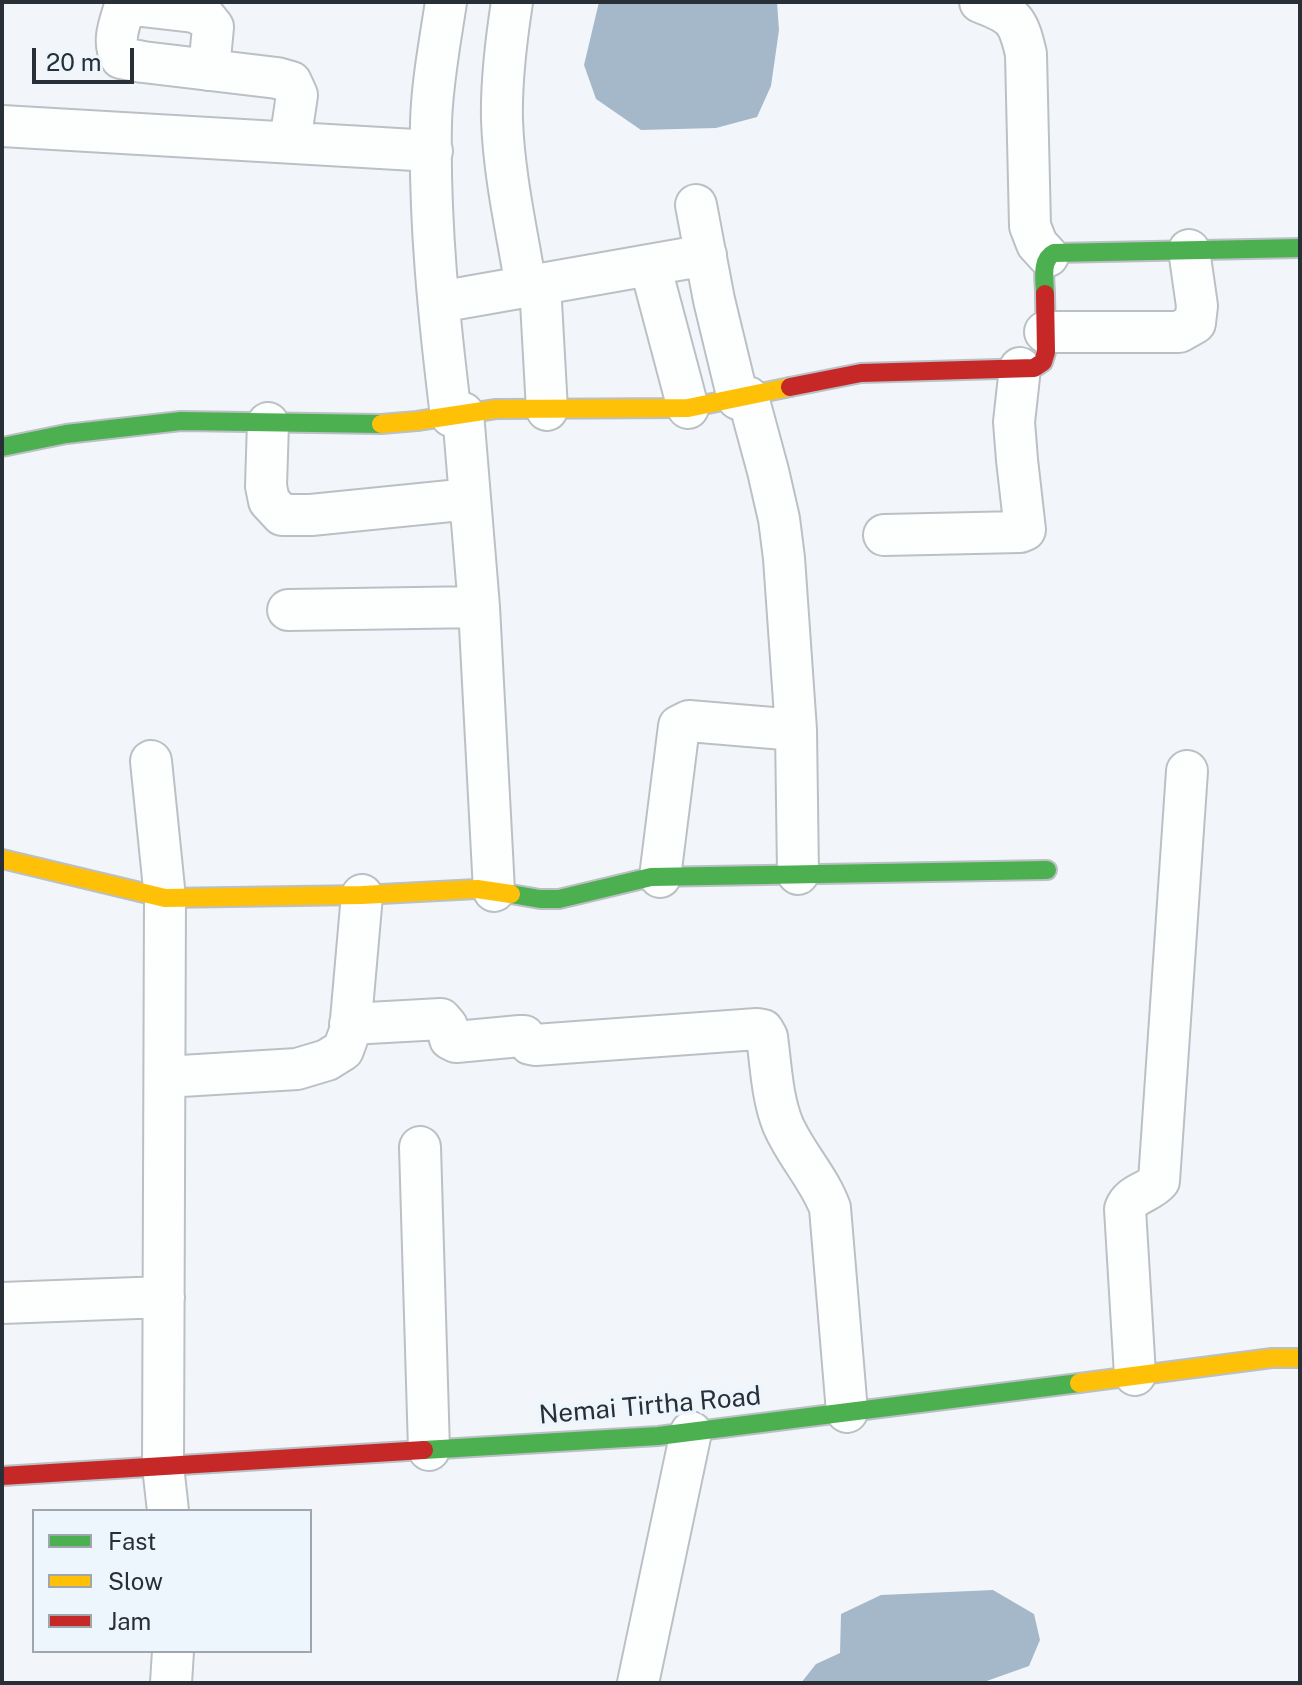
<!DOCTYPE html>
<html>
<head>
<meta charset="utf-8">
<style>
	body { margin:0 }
	#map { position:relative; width:1302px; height:1685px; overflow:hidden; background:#f2f6fa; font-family:"Public Sans",sans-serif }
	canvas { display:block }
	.frame { position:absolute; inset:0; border:4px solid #282f36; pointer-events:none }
	.legend { position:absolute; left:32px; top:1509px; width:280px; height:144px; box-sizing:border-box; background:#eef6fd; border:2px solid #9fa6ad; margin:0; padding:10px 14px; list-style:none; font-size:24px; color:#282f36 }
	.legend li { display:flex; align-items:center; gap:16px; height:40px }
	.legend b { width:40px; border:2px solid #9fa6ad }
	.scale { position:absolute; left:32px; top:48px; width:102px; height:36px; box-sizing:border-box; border:4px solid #282f36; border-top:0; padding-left:10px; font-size:24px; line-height:28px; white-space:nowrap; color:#282f36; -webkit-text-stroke:6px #eef6fd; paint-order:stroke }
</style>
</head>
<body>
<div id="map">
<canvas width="1302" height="1685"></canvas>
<div class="frame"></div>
<ul class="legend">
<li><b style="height:10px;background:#4caf50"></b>Fast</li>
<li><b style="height:10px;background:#ffc107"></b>Slow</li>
<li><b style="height:10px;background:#c62828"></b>Jam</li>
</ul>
<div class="scale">20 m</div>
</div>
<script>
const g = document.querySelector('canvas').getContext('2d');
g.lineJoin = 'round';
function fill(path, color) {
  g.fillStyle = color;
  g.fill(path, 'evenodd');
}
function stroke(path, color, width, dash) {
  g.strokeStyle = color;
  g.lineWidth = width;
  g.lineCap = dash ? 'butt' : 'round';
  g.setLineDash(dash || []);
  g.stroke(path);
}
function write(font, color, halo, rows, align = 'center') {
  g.font = font + ' "Public Sans",sans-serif';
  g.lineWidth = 8;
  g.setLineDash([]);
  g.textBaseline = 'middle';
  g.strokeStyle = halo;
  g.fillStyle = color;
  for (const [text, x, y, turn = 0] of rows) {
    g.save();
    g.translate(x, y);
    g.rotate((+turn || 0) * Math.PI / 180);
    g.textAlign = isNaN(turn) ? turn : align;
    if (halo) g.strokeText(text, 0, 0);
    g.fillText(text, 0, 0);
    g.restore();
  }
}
fill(new Path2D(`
	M599 2H777L779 30 771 86 757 117 716 128 641 130 596 99 584 65Z
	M993 1590 1034 1614 1040 1640 1029 1666 981 1683H801L816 1664 840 1653 841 1614 881 1595Z`), '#a5b8ca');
const street = new Path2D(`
	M126 2C121 21 111 40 121 58L143 62 277 78 291 82 297 95 290 142
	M128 2 133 5 194 12 205 17 213 27 209 70
	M446 2C440 42 432 83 431 123 429 221 439 319 451 416
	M512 2C506 41 501 80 502 120 504 176 517 232 526 287
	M980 2C1014 15 1018 19 1026 54L1030 226 1037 244 1048 256
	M2 126 432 151
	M696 205 714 300 738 399
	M650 265 688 408
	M540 284 547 410
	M439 302 706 255
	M1045 332H1179L1195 323 1197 306 1189 250
	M748 397 768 471 779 519 784 558 796 730 798 874
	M463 413 479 607 494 891
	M268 423 266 486 269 501 282 515H311L470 499
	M884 535 1020 532 1025 530 1017 460 1014 422 1020 368
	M288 610 479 607
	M151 761 165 898 163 1466 168 1511
	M660 877 679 726 689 721 796 730
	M350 1024 441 1019 447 1026 450 1039 456 1042 520 1036H524L530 1044 535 1045 757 1029 763 1030 767 1037C771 1066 772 1098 783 1125 796 1155 819 1178 830 1208L847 1412
	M165 1077 297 1069 327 1060 343 1050 350 1031 362 895
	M420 1147 429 1450
	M2 1303 164 1297
	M1135 1375 1125 1209C1131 1193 1149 1193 1159 1181L1187 771
	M171 1683 173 1651
	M638 1683 691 1432`);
const fast = new Path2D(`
	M1045 294C1045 281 1040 260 1054 253L1300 248
	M2 447 66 434 181 421 381 424
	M511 894 540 899H559L651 877 1047 870
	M424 1450 658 1436 1079 1383`);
const slow = new Path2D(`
	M381 424 417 421 496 409 688 408 790 387
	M2 859 165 898 362 895 477 889 511 894
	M1079 1383 1272 1358H1300`);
const jam = new Path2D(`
	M790 387 861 373 1034 368 1043 362 1046 352 1045 294
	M2 1476 424 1450`);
stroke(street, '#bbc0c5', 44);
stroke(fast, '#bbc0c5', 22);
stroke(slow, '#bbc0c5', 22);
stroke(jam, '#bbc0c5', 22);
stroke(street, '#fdfefe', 40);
stroke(fast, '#4caf50', 18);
stroke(slow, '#ffc107', 18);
stroke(jam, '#c62828', 18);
write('26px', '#282f36', '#eef6fd', [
	["Nemai Tirtha Road",650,1406,-5]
]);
</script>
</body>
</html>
